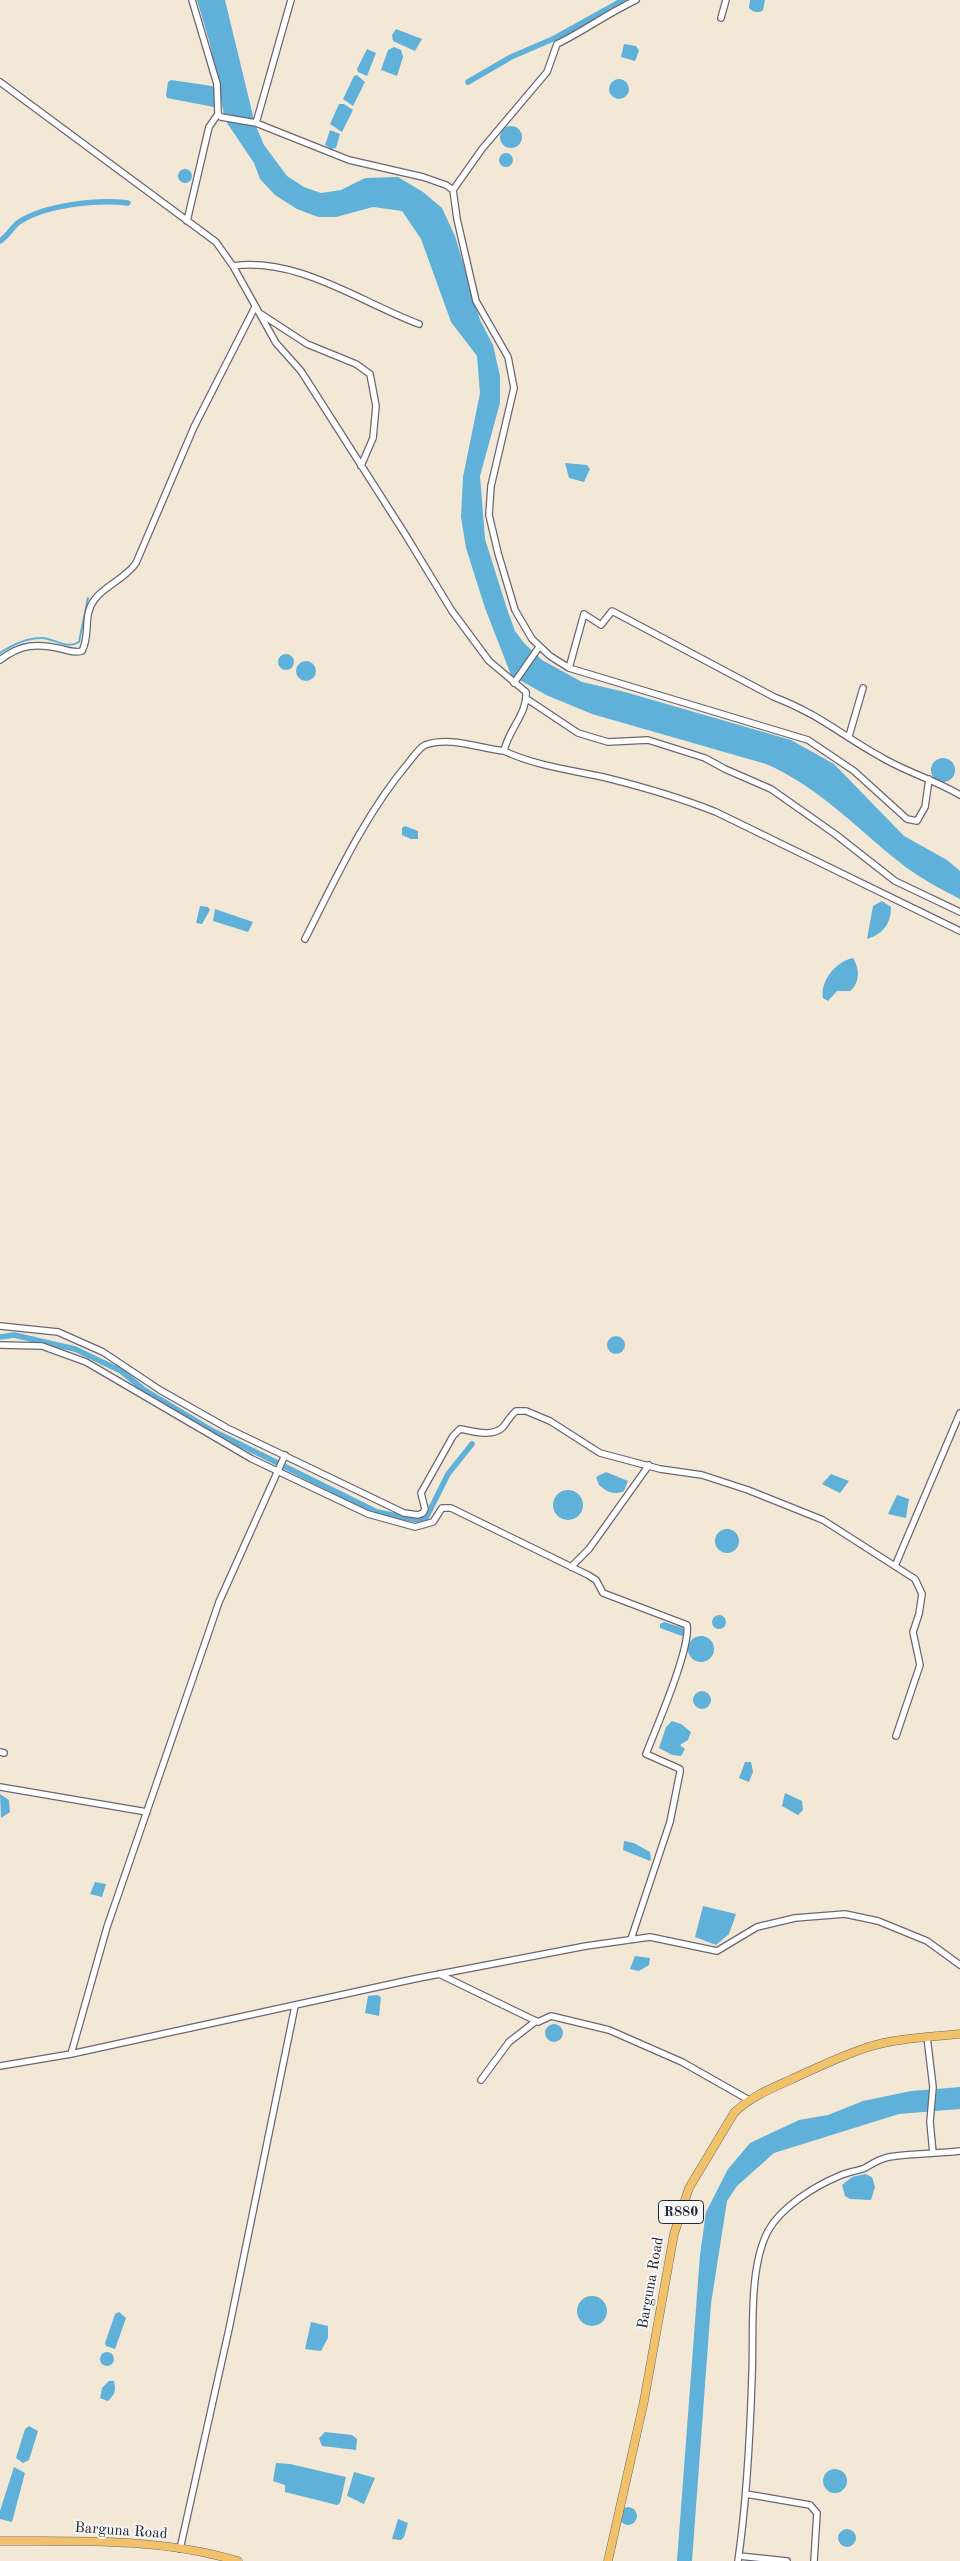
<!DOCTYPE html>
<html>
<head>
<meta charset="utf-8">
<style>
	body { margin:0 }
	canvas { display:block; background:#f3e8d6 }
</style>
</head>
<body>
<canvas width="960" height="2561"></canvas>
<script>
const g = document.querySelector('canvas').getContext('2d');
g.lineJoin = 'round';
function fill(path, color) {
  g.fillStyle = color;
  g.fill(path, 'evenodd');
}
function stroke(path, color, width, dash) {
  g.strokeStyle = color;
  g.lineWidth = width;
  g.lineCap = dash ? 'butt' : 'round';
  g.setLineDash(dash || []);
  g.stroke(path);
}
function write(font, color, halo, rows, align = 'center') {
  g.font = font + ' "Old Standard TT",serif';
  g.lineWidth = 4;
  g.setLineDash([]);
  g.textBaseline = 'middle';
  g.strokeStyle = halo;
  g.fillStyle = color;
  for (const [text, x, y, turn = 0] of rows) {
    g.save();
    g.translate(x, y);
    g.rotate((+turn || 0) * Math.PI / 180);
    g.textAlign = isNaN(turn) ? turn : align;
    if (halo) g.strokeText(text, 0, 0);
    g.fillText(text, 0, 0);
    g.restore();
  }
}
fill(new Path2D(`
	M197 0H225L255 124 264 145 287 176 304 187 321 193 341 190 365 178 398 177 423 192 442 208 455 236 480 320 493 345 500 376V403L480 476 485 539 507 609 515 631 524 643 542 660 582 682 625 692 791 740 834 764 904 836 947 860 960 871V899C942 890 924 880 907 868 861 833 820 787 766 764L592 714 546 695 511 675 485 608 466 548 461 517 463 477 480 393 477 356 451 322 421 239 402 211 373 207 336 217H318L297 209 275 195 260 179 254 163 225 120 210 44Z
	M750 0H765L763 10C758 14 753 12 749 8Z
	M396 29 422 39 415 51 393 41 392 35Z
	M624 44 636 46 639 51 635 61 621 57Z
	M394 47 401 50 403 57 397 76 381 70 388 50Z
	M367 49 376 53 367 76 358 72 357 69Z
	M357 75 365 82 353 106 343 99 354 76Z
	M609 89a10 10 0 1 1 20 0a10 10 0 1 1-20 0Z
	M171 80 212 86 215 88 216 105 214 107 167 98 166 95 168 82Z
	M339 104H344L353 110 342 132 330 124Z
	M500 137a11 11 0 1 1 22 0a11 11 0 1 1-22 0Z
	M330 130 340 134 336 148 331 149 325 145Z
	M499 160a7 7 0 1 1 14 0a7 7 0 1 1-14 0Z
	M178 176a7 7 0 1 1 14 0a7 7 0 1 1-14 0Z
	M565 463 587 465 590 469 584 482 569 478Z
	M278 662a8 8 0 1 1 16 0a8 8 0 1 1-16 0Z
	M296 671a10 10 0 1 1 20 0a10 10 0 1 1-20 0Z
	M931 770a12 12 0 1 1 24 0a12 12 0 1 1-24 0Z
	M405 826 418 831V839H411L402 835V828Z
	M882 901 891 907C891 924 883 934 867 939L873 906Z
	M200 906 208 907 210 910 202 924 196 923Z
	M215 909 253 922 248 932 213 921Z
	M853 958C860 969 860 983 850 991H837L828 1001 823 998C820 981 836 961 853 958Z
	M607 1345a9 9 0 1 1 18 0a9 9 0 1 1-18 0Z
	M606 1472 628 1481 624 1491C614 1496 606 1491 599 1485L596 1477Z
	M831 1474 849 1481 840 1493 822 1484Z
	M553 1505a15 15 0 1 1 30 0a15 15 0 1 1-30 0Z
	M897 1495 909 1499 906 1518 888 1514Z
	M715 1541a12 12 0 1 1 24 0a12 12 0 1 1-24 0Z
	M712 1622a7 7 0 1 1 14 0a7 7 0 1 1-14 0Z
	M664 1622 683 1628 684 1635 682 1636 660 1628V1624Z
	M688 1649a13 13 0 1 1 26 0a13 13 0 1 1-26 0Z
	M693 1700a9 9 0 1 1 18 0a9 9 0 1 1-18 0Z
	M672 1721 681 1724 691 1732 688 1740 680 1745 685 1749 681 1756 672 1755 659 1748 666 1727Z
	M745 1762H751L753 1772 749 1782 739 1778Z
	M785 1793 802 1801 803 1810 798 1815 782 1806Z
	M0 1794 9 1800 10 1812 1 1818Z
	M624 1841 634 1843 650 1852 651 1859 650 1861 623 1850Z
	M95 1882 106 1884 102 1897 90 1894Z
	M703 1906 736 1914 729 1934 716 1945 695 1937Z
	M635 1956 650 1958 649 1965 639 1971 630 1969Z
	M377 1995 381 1997 379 2016 365 2013 368 1996Z
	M545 2033a9 9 0 1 1 18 0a9 9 0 1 1-18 0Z
	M960 2087V2109L899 2114 774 2153 737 2186 727 2201 711 2304 692 2561H677L700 2255 706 2212 728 2169 750 2143 799 2120 828 2115 863 2101 911 2091Z
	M865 2174 872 2177 875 2187 871 2200 850 2199 845 2196 842 2185 852 2177Z
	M577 2311a15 15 0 1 1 30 0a15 15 0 1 1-30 0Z
	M119 2312 126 2318 115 2349 106 2346 105 2343 115 2314Z
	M311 2322 328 2326V2338L321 2351 305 2349Z
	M100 2359a7 7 0 1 1 14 0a7 7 0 1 1-14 0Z
	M109 2381H114C116 2390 115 2395 108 2401L100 2398 102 2388Z
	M29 2426 38 2431 29 2460 23 2463 16 2458 25 2429Z
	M325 2432 352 2435 357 2439 356 2450 322 2446 319 2438Z
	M276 2463 290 2464 346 2477 340 2503 337 2505 285 2492V2485L273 2481Z
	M14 2467 25 2473 12 2522 0 2519V2511Z
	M823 2481a12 12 0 1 1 24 0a12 12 0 1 1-24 0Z
	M354 2472 375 2478 364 2504 347 2496Z
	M619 2516a9 9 0 1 1 18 0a9 9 0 1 1-18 0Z
	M398 2519 408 2523 404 2537 401 2540 392 2539Z
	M838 2538a9 9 0 1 1 18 0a9 9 0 1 1-18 0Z`), '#5fb1da');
stroke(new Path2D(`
	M0 653C12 645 26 638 41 638 54 638 66 650 79 642L88 598`), '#5fb1da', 2);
stroke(new Path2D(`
	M468 82 511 57 555 38 623 0
	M0 241C8 236 12 227 19 222 45 205 97 199 128 203
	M0 1337 14 1335 75 1349 121 1371 143 1389 213 1431 377 1512 418 1520 426 1518 448 1474 472 1444`), '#5fb1da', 5.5);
const minor = new Path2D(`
	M192 0 217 84 218 114 221 117 256 123 349 160 423 177 446 185 453 190 457 219 476 301 508 357 514 388 491 486 489 515 498 553 515 610 532 639 550 656 569 668 808 740 854 771 907 819 917 821 925 807 929 779
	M721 18 726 0
	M0 82 216 242 233 266 276 343 301 371 405 534 452 611 489 661 526 692C528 713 508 730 504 751 536 766 572 770 607 778 643 787 681 798 716 812L960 931
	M256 123 291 0
	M453 190 482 149 547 72 557 44C584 31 608 13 636 0
	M187 221 209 127 218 114
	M233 266C298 257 360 302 419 324
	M261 314 307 344 356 364 370 374 376 406 373 438 361 466
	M0 660C21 644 37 643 62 649 69 651 75 653 82 651 91 635 82 615 95 599 106 585 125 579 136 563L194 427 255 307
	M569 668 584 614 601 625 612 611 774 697C817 713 843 736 881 757 906 772 935 780 960 795
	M514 683 539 647
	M527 699 578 733 608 742 648 740 705 758 725 769 771 789 835 834 895 881 960 912
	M849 736 863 688
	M305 939C336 878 365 814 409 762 414 756 419 748 425 745 449 736 478 748 504 751
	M0 1326 58 1332 103 1352 160 1390 227 1428 404 1513 418 1515 423 1513 425 1509 421 1493 453 1436 460 1429C473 1431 492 1438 503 1427 508 1421 510 1416 516 1411H526L550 1421 600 1453 660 1469 702 1475 748 1490 823 1520 915 1579 922 1594 919 1614 913 1632 920 1665 896 1736
	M0 1345 42 1346 86 1362 252 1459 368 1514 415 1527 433 1522 442 1508H451L588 1575 596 1580 603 1593 687 1625C691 1648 656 1728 646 1754L680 1769V1772L670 1822 631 1939
	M895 1566 960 1413
	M571 1567 589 1549 649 1465
	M0 1752 4 1753
	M0 1787 147 1812
	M439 1974 538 2022 551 2016 609 2030 682 2062 749 2100
	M927 2037 933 2087 930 2122 933 2153
	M71 2054 107 1927 206 1640 219 1602 285 1455
	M0 2066 71 2054 414 1979 586 1946 650 1937 717 1951 757 1927 795 1918 845 1914 878 1921 927 1941 960 1965
	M481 2080 509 2042 536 2021
	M746 2494 810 2505 817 2513 814 2561
	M180 2549 229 2329 295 2006
	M739 2556 787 2561
	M738 2561C747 2500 750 2438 752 2376 754 2334 748 2269 768 2231 781 2207 815 2186 839 2176 848 2172 857 2171 865 2168 873 2163 879 2159 889 2157 912 2153 936 2154 960 2151`);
const major = new Path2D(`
	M0 2541C79 2541 162 2538 238 2561
	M608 2561 644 2401 674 2234 689 2188 734 2113C750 2097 770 2089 790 2080 816 2068 841 2056 868 2047 897 2038 930 2037 960 2034`);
stroke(minor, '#6b6771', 8);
stroke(major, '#6b6771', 9);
stroke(minor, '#fff', 5.5);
stroke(major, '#f2c26a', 8);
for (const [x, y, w] of [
	[681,2212,45]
]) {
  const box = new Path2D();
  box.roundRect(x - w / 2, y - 11.5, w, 23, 4);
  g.fillStyle = '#f6f6f2';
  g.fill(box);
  stroke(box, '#22223b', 1);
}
write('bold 14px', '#22223b', null, [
	["R880",681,2212]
]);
write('15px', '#22223b', '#f6f6f2', [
	["Barguna Road",651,2283,-80],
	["Barguna Road",121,2531,4]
]);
</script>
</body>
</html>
